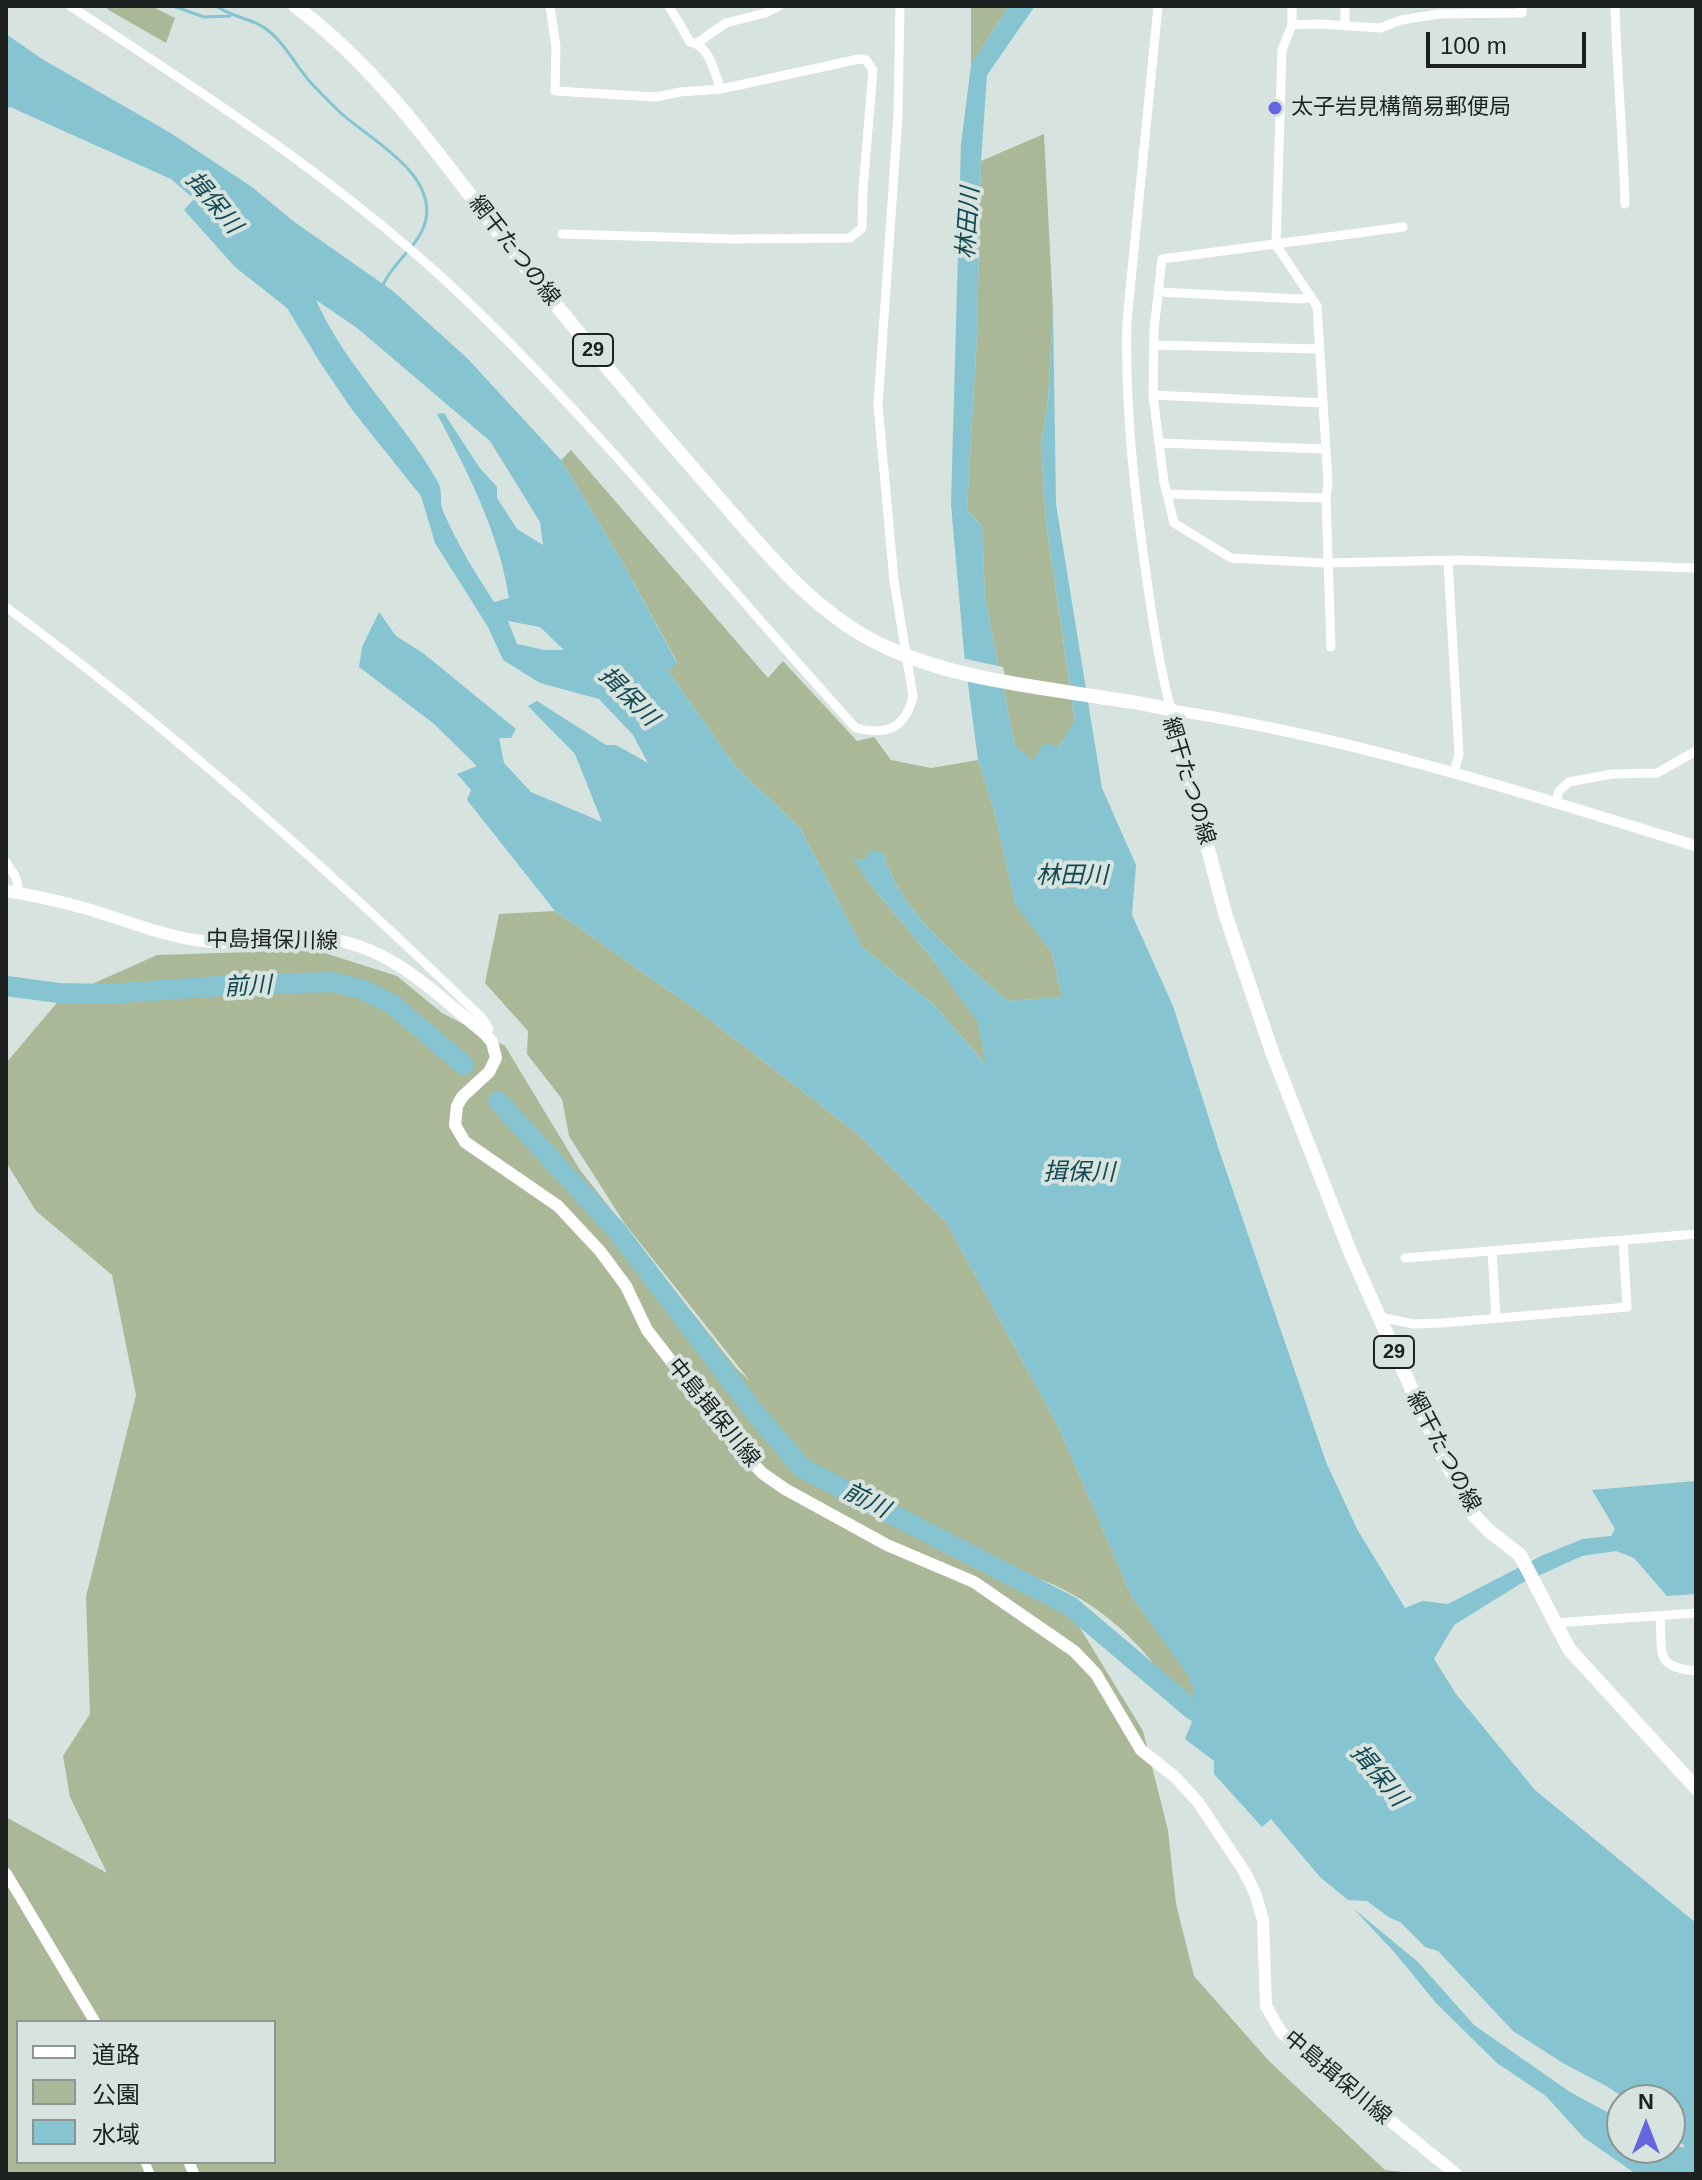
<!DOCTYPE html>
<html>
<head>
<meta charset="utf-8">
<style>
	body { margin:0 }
	#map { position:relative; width:1702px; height:2180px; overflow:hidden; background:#d6e3de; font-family:Arial,"Noto Sans JP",sans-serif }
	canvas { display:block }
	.frame { position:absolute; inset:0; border:8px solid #1c211f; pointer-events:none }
	.legend { position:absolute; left:16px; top:2020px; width:260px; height:144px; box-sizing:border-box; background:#d6e3de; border:2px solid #8c9592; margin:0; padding:10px 14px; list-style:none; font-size:24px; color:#1c211f }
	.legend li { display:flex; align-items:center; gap:16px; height:40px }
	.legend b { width:40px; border:2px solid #8c9592 }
	.north { position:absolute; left:1606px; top:2084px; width:80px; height:80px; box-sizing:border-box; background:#d6e3de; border:2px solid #8c9592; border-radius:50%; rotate:0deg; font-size:22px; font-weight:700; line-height:32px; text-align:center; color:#1c211f }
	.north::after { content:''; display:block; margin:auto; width:28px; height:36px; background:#6565de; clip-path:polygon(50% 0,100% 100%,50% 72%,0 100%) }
	.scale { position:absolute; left:1426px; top:32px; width:160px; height:36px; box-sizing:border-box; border:4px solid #1c211f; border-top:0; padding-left:10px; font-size:24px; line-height:28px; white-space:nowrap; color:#1c211f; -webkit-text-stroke:6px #d6e3de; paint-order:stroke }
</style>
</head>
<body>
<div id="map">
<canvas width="1702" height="2180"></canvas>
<div class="frame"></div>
<ul class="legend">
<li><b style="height:10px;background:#fff"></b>道路</li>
<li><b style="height:22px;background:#aab898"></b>公園</li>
<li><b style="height:22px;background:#86c4d2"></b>水域</li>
</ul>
<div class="north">N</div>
<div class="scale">100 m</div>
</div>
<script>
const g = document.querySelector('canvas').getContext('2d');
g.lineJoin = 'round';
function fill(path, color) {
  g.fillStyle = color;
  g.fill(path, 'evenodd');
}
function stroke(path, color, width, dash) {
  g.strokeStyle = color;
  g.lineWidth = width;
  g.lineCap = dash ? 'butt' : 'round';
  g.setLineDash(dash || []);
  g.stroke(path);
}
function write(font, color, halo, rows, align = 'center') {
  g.font = font + ' Arial,"Noto Sans JP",sans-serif';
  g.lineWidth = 8;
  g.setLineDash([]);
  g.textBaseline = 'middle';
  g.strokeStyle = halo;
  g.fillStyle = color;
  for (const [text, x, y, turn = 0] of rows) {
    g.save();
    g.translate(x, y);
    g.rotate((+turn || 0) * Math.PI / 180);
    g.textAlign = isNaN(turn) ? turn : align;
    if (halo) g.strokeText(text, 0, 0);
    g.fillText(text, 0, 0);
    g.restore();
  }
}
fill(new Path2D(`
	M109 6H151L175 18 166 43 107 9Z
	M971 6H1009L971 65Z
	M1044 134 1053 310 1048 402 1041 444 1046 522 1075 721 1058 748 1032 762 1015 746 985 599 982 526 967 510 977 334 981 161Z
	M571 450 768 678 783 661 857 741 874 737 891 760 931 768 978 760 995 814 1015 903 1052 953 1062 997 1008 1001C965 963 897 911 884 853L862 861 854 858 868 882 930 956 978 1021 987 1066 934 1005 862 947 800 828 735 766 668 671 677 662 623 563 561 460Z
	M555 911 701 1013 859 1135 946 1222 1058 1426 1132 1597 1189 1675 1198 1707 1190 1714C1175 1701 1169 1684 1157 1668 1125 1627 1086 1596 1037 1578L1069 1610 1143 1731 1168 1830 1176 1904 1194 1976 1269 2061 1385 2170 1421 2174H6V1817L107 1873 70 1797 63 1756 90 1714 86 1597 136 1395 112 1275 36 1211 6 1162V1063L61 998 157 955 315 950 397 976 442 1013 505 1046 580 1170 736 1368 750 1381 625 1224 569 1136 562 1099 527 1054 528 1031 485 983 499 914ZM18 2022H274V2162H18Z`), '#aab898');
fill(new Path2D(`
	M1009 6H1035L987 75 981 161 977 334 967 510 982 526 985 599 1015 746 1033 761 1044 743 1059 747 1075 720 1046 522 1041 444 1048 402 1053 310 1056 504 1102 788 1136 865 1132 915 1173 1006 1219 1150 1326 1462 1357 1529 1405 1608 1422 1601 1448 1604 1543 1555 1583 1539 1611 1536 1615 1529 1592 1490 1696 1481V1594L1667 1596 1634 1558 1616 1551 1582 1556 1520 1584 1454 1625 1434 1659 1456 1694 1535 1790 1696 1923V2174H1636L1583 2137 1546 2096 1497 2063 1436 2003 1395 1953 1354 1909 1418 1962 1474 2025 1570 2092 1622 2120V2148L1685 2147 1670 2130V2100H1627L1608 2087 1563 2063 1513 2031 1438 1951 1425 1947 1400 1922 1390 1918 1367 1901 1348 1900 1320 1877 1271 1819 1262 1827 1214 1774V1761L1185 1739 1198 1707 1188 1675 1132 1597 1058 1426 946 1222 859 1135 701 1013 555 911 467 800 471 790 457 774 477 766 433 723 359 667 362 647 379 612 396 636 423 653 516 729 511 738H499L504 763 531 792 602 822 575 754 528 706 537 701 606 745H616L648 763 633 735 599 699 540 683 503 660 488 627 435 543 421 496 353 411 321 364 287 308 235 267 184 210 194 199 171 179 10 107 6 109V34L42 59 169 132 252 187 293 221 393 291 468 359 561 460 623 563 677 663 668 671 735 766 800 828 862 947 934 1005 986 1065 977 1021 930 956 868 882 852 857 861 861 873 850 884 853C897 911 965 963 1008 1001L1062 997 1052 953 1015 904 995 814 978 760 964 653 951 504 961 144 971 65ZM316 300 357 328 490 441 540 522 543 545 517 529 497 498V487L479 467 444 413 437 414C468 472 499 533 509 598L494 602C475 573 457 543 443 511 439 502 443 491 438 482 402 418 346 368 316 300ZM508 621 540 627 564 650H545L517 644Z`), '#86c4d2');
fill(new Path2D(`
	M961 658 1003 667 1007 685 963 676Z`), '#d6e3de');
stroke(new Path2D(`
	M173 6 204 17 230 16
	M216 6C233 18 254 18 270 32 287 46 297 68 312 84 322 94 332 105 342 114 370 139 435 173 426 219 421 245 393 261 383 285`), '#86c4d2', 3);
stroke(new Path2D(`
	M6 986 59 993 107 994 233 985 331 982 361 989 392 1004 464 1065
	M498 1101 618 1232 756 1414 802 1468 1070 1606 1194 1711 1220 1717`), '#86c4d2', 20);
stroke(new Path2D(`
	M70 6C206 95 346 185 464 298 605 433 725 585 856 728 886 736 906 728 913 696L894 581 878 405 898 115 900 6
	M550 6 556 47 555 91 656 97 680 92 721 89 859 59 866 60 873 70 863 189 862 228 850 238 733 239 562 234
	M669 6 690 42C710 45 714 73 721 89
	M1158 6 1127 321C1125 402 1133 479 1144 559 1151 609 1158 661 1171 710
	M1292 6V25L1282 50 1276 245 1317 306 1328 483 1326 498 1331 647
	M1615 6C1617 72 1623 138 1625 204
	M1292 25 1320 24 1380 28 1401 20 1438 14 1522 13V6
	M1345 25V6
	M697 43 726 23 765 13 779 6
	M1403 227 1162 259 1154 330 1153 395 1164 482 1174 523 1231 558 1324 563 1460 560 1696 568
	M1158 292 1301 299 1311 297
	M1154 345 1320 349
	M1153 395 1323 403
	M1160 443 1325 449
	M1167 494 1326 498
	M1448 561 1459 754 1454 772
	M6 607C175 732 332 872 483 1019L489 1029 485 1034
	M1556 802 1559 791 1569 782 1612 774 1657 773 1696 751
	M6 862C12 872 21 881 17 893
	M1492 1251 1496 1318
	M1405 1258 1696 1234
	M1379 1317 1414 1324 1442 1323 1627 1307 1623 1240
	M1660 1618C1663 1654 1654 1667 1696 1671
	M1554 1623 1696 1613
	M145 2162 150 2174`), '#fff', 9);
stroke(new Path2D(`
	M1171 710C1351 737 1523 792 1696 846
	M6 1873 95 2022
	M189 2162 194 2174`), '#fff', 11);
stroke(new Path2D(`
	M6 891C32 895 58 901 84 908 123 919 161 936 202 941 237 946 271 939 306 938 381 935 432 991 485 1034L492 1042 496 1058 489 1072 462 1097 457 1106 455 1125 465 1142 558 1206 600 1251 626 1286 647 1330 737 1446 762 1473 785 1489 887 1545 974 1582 1074 1651 1096 1674 1141 1750 1175 1777 1198 1802 1244 1871 1255 1893 1263 1920 1266 2006 1281 2032 1456 2174`), '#fff', 12);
stroke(new Path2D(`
	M295 6C381 70 443 161 508 245 576 331 645 414 717 496 767 553 817 617 888 648 956 679 1033 686 1105 698 1127 701 1150 704 1171 710L1225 913 1272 1052 1351 1254 1436 1443 1474 1515 1488 1530 1520 1555 1569 1649 1696 1788`), '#fff', 14);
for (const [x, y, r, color] of [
	[1275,108,8,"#6565de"]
]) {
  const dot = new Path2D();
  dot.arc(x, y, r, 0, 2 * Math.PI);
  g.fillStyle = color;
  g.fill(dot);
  stroke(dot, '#d6e3de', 3);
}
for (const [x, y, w] of [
	[593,350,40],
	[1394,1352,40]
]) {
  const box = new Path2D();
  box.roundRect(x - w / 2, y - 16, w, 32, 6);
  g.fillStyle = '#d6e3de';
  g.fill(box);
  stroke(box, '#1c211f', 2);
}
write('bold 20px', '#1c211f', null, [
	["29",593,350],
	["29",1394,1352]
]);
write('22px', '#1c211f', '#d6e3de', [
	["太子岩見構簡易郵便局",1291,108]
], 'left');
write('22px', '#1c211f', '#d6e3de', [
	["網干たつの線",514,251,52],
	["網干たつの線",1188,781,73],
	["中島揖保川線",272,941,1],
	["中島揖保川線",713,1413,51],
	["網干たつの線",1443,1452,62],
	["中島揖保川線",1337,2078,40]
]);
write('italic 24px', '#134954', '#d6e3de', [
	["揖保川",213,203,50],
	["林田川",969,223,-86],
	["揖保川",628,697,45],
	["林田川",1072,876],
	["前川",248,987,-3],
	["揖保川",1079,1173],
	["前川",866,1501,27],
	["揖保川",1378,1776,50]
]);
</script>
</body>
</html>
